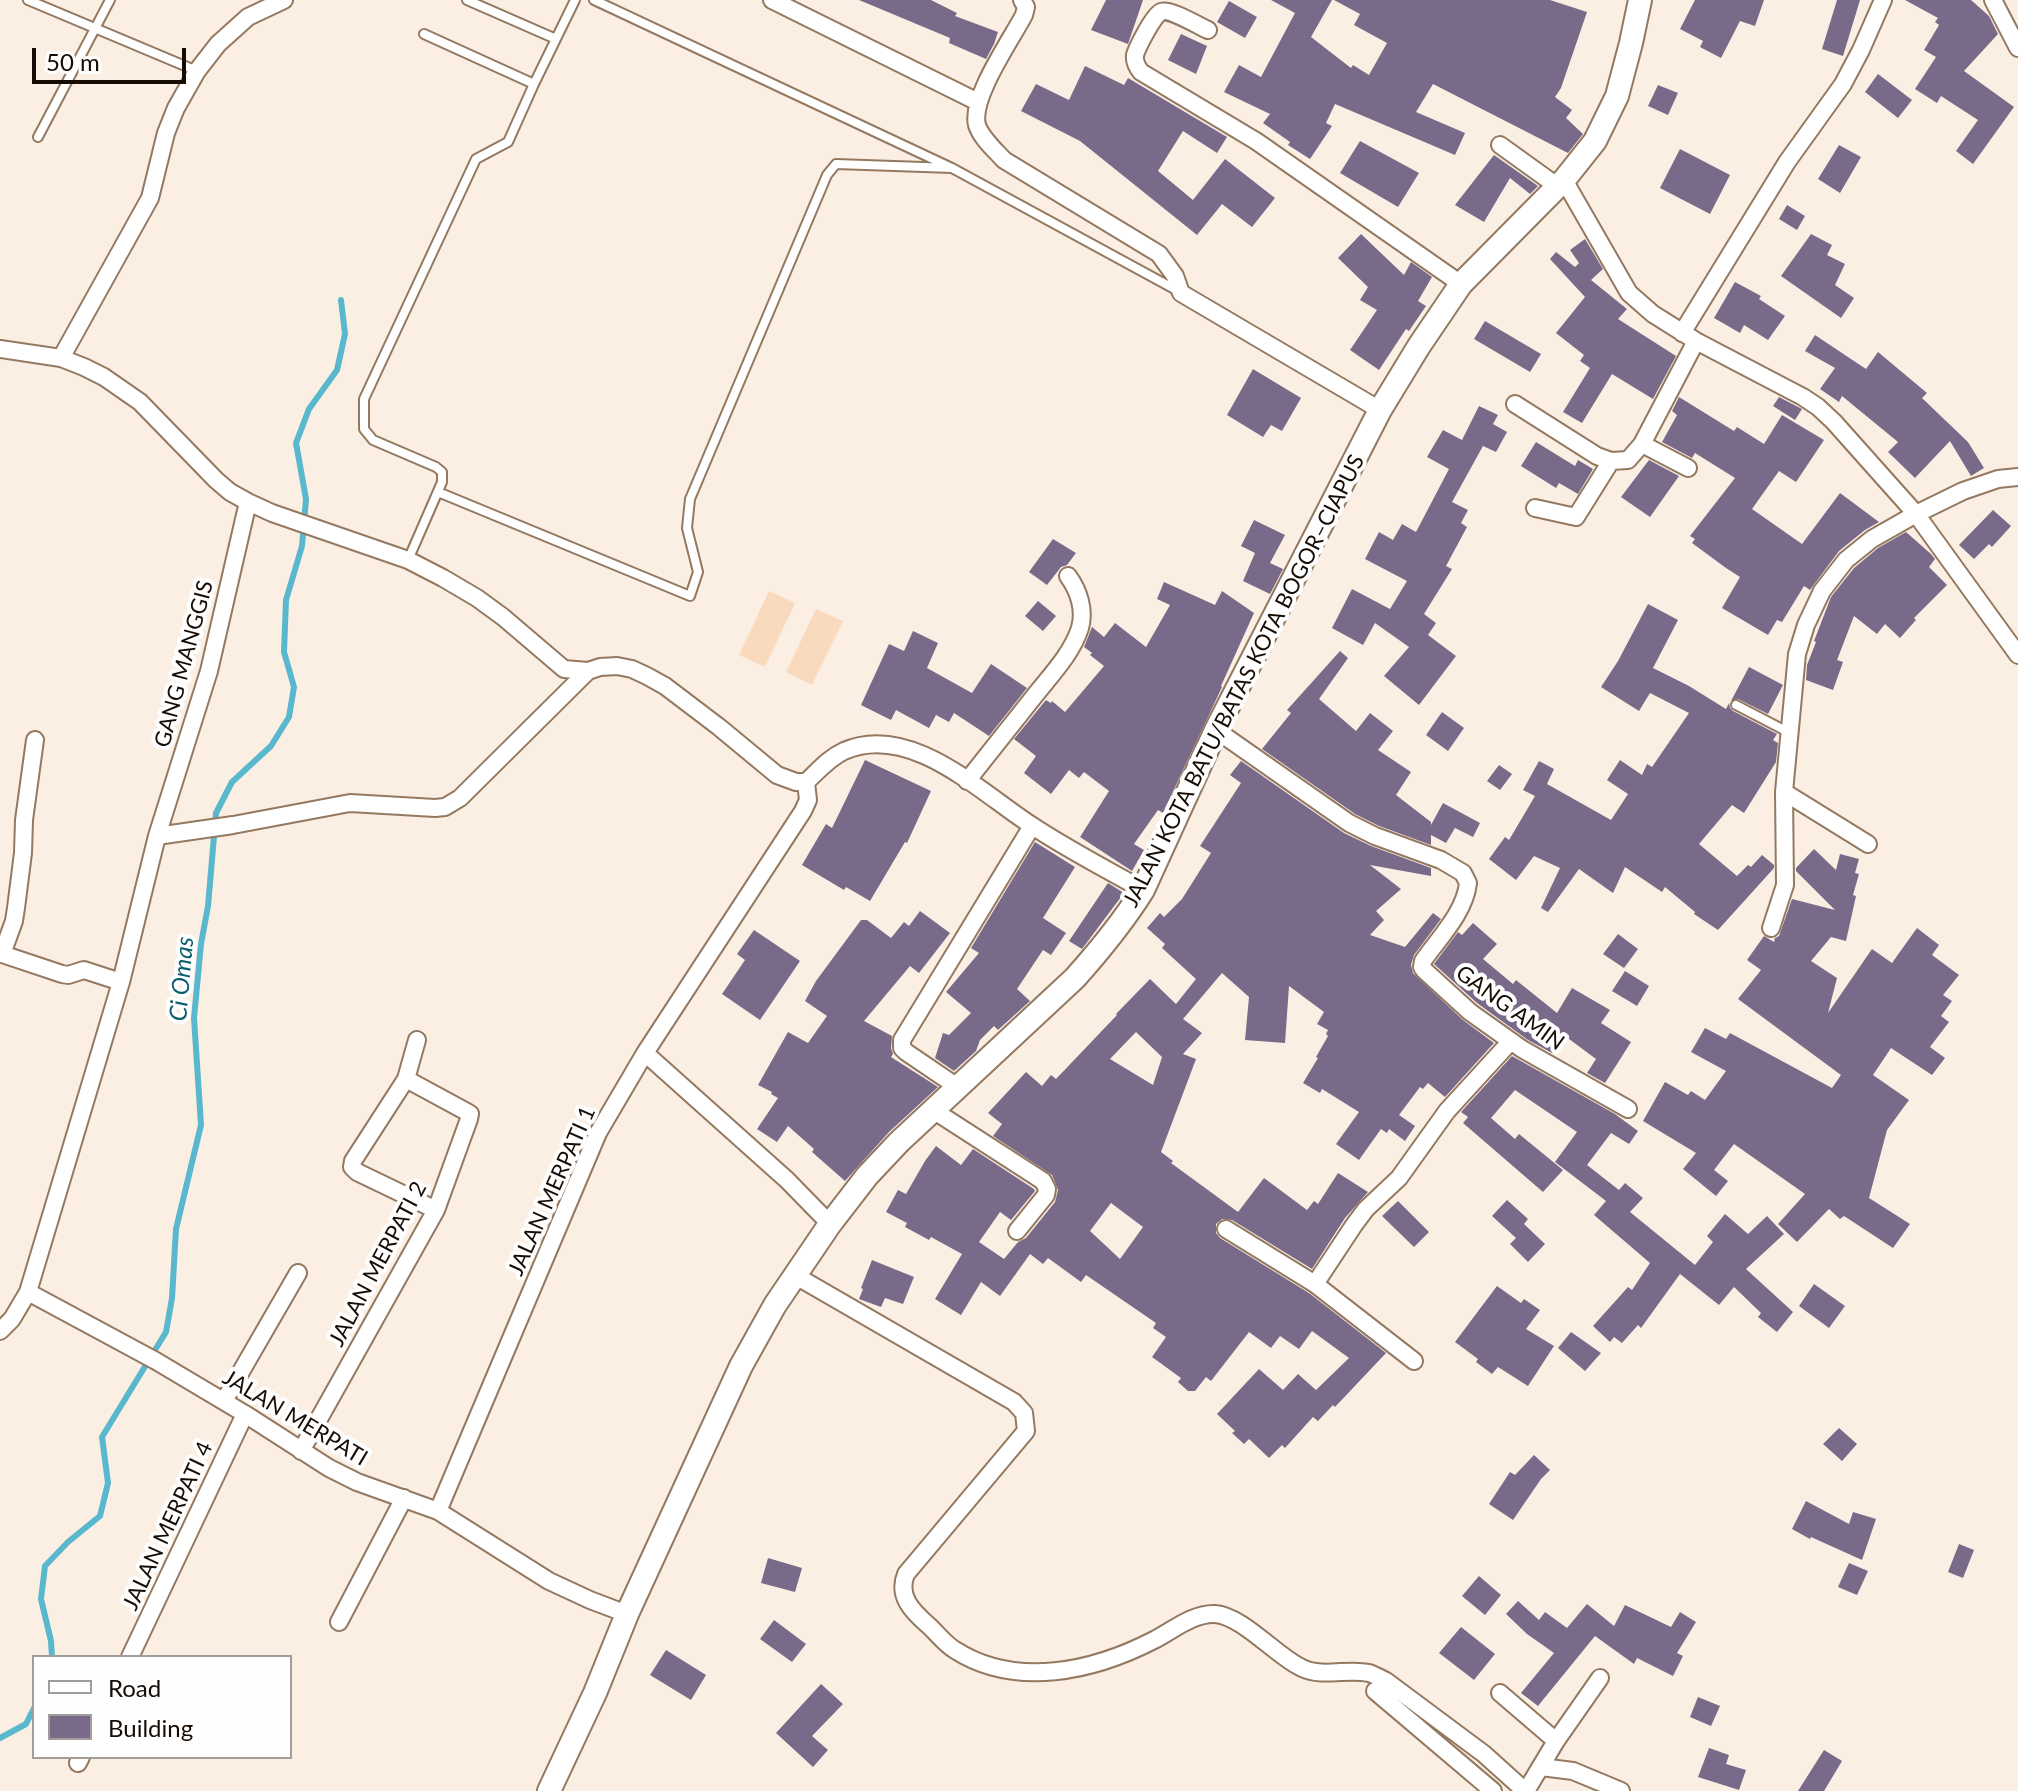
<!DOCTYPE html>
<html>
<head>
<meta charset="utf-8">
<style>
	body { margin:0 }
	#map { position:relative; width:2018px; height:1791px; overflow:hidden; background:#fbefe4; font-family:Lato,sans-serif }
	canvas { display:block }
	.legend { position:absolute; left:32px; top:1655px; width:260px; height:104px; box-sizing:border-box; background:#fefefe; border:2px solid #a19d9a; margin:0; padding:10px 14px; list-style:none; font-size:24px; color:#160c04 }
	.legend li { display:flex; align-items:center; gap:16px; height:40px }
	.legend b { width:40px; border:2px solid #a19d9a }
	.scale { position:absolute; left:32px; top:48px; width:154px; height:36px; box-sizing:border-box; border:4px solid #160c04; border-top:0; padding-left:10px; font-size:24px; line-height:28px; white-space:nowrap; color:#160c04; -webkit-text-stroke:6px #fefefe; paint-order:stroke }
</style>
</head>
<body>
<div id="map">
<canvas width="2018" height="1791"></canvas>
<ul class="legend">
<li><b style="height:10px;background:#fff"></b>Road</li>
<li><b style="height:22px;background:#7a6a89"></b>Building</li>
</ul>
<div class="scale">50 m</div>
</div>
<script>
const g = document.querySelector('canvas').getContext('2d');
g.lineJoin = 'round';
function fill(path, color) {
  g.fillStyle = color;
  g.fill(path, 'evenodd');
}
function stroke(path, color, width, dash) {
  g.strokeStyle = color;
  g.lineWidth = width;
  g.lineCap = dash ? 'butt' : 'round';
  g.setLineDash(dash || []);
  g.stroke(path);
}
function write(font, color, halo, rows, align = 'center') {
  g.font = font + ' Lato,sans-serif';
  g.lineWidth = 8;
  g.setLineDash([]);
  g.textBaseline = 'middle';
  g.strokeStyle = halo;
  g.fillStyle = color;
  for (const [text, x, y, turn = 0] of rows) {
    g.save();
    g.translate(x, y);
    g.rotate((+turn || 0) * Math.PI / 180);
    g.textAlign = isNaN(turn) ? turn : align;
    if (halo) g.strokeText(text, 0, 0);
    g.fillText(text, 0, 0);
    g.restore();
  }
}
fill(new Path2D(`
	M769 591 795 603 765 667 739 655Z
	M816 609 843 621 812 685 786 672Z`), '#fadabd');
stroke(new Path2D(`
	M52 1657 51 1641 41 1599 45 1566 68 1542 100 1516 108 1483 102 1437 166 1332 172 1298 176 1229 201 1125 194 1018 201 944 208 906 216 813 232 782 271 746 289 717 294 687 284 652 286 600 302 546 306 499 296 443 309 409 337 370 345 334 341 300
	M0 1738 26 1724 34 1708`), '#59b8cd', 6);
fill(new Path2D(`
	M859 0H931L957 13 955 16 998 32 994 44 986 59 949 43 950 38Z
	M1106 0H1143L1128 44 1091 30Z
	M1271 0H1332L1311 37 1351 68 1353 65 1369 75 1387 43 1354 25 1360 14 1334 0H1550L1587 12 1561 88 1555 97 1572 110 1566 118 1583 134 1568 153 1433 84 1416 112 1465 133 1455 155 1335 104 1326 123 1332 126 1310 159 1288 145 1290 142 1263 123 1270 114 1224 92 1239 65 1261 77 1295 13Z
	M1695 0H1764L1755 26 1740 21 1721 58 1700 47 1703 41 1680 29Z
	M1837 0H1860L1843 56 1822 49Z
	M1905 0H1971L1989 16 1998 34 1964 71 2014 107 1973 164 1956 151 1978 120 1941 96 1937 103 1915 89 1936 57 1924 50 1939 25 1935 22 1938 18Z
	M1229 1 1257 17 1245 38 1217 22Z
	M1181 34 1207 46 1196 74 1168 60Z
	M1085 66 1124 85 1128 78 1227 137 1217 153 1183 131 1158 171 1193 200 1225 159 1275 198 1252 227 1222 204 1197 235 1080 141 1021 111 1036 84 1069 100Z
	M1878 74 1912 100 1898 118 1865 92Z
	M1658 85 1678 93 1668 115 1648 106Z
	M1360 141 1419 173 1398 207 1340 173Z
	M1839 145 1861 157 1840 193 1818 179Z
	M1680 149 1730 175 1710 214 1660 188Z
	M1494 155 1538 186 1530 194 1510 178 1484 222 1455 205Z
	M1787 205 1805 216 1797 230 1779 219Z
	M1361 234 1404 275 1411 262 1432 277 1418 301 1426 306 1409 331 1406 329 1379 370 1350 350 1377 310 1360 300 1368 287 1338 258Z
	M1811 234 1832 245 1827 255 1845 264 1835 285 1854 298 1841 318 1781 276Z
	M1585 239 1603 269 1591 280 1627 309 1618 319 1676 356 1653 399 1612 374 1582 423 1563 412 1590 368 1580 361 1584 355 1556 333 1585 297 1550 259 1556 252 1575 267 1579 263 1570 250Z
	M1735 282 1761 296 1759 299 1785 316 1768 340 1744 325 1740 333 1714 318Z
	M1485 321 1541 354 1530 372 1474 339Z
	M1815 335 1866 369 1878 352 1927 393 1922 398 1968 442 1984 468 1971 476 1950 441 1915 478 1888 452 1898 442 1842 396 1839 402 1820 389 1835 368 1805 351Z
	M1253 369 1301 398 1282 431 1271 425 1263 437 1227 415Z
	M1679 397 1734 431 1737 427 1764 444 1782 415 1824 440 1796 482 1779 471 1752 509 1802 544 1840 493 1879 522 1865 530 1839 551 1810 590 1804 586 1782 622 1777 620 1768 635 1722 608 1740 577 1726 568 1692 543 1695 539 1690 536 1735 478 1695 453 1692 458 1662 442 1677 415 1672 411Z
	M1779 397 1802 409 1795 420 1773 406Z
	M1479 406 1498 415 1493 424 1507 432 1496 452 1483 446 1452 502 1468 510 1461 523 1467 527 1446 566 1452 569 1424 614 1436 623 1428 635 1456 656 1419 705 1384 676 1409 647 1375 623 1363 645 1332 628 1352 589 1390 609 1407 581 1365 559 1379 532 1393 540 1402 524 1416 532 1449 469 1427 457 1443 430 1462 440Z
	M1536 442 1575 466 1578 460 1593 469 1578 494 1559 483 1556 488 1521 466Z
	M1649 460 1679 476 1650 517 1621 497Z
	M1993 510 2011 526 1992 547 1989 544 1974 559 1959 545Z
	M1254 520 1285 535 1270 563 1283 569 1270 594 1243 581 1255 553 1241 546Z
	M1906 532 1931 554 1935 559 1929 567 1947 585 1914 618 1916 620 1900 638 1885 624 1877 634 1854 616 1837 660 1843 662 1833 690 1806 680 1807 665 1816 642 1814 641 1831 597 1854 568 1878 548Z
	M1053 539 1076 553 1067 565 1061 567 1047 585 1029 572Z
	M1164 582 1215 605 1222 591 1254 613 1221 686 1222 687 1163 813 1158 810 1134 844 1144 850 1132 871 1080 837 1109 791 1084 772 1079 778 1069 770 1051 794 1024 773 1036 756 1014 739 1046 700 1051 703 1052 701 1065 712 1104 666 1090 655 1092 653 1084 647 1092 627 1104 637 1115 623 1146 647 1170 605 1157 599Z
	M1038 601 1056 616 1043 631 1025 616Z
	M1648 604 1678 620 1653 668 1689 686 1726 709 1729 703 1730 708 1733 711 1777 734 1773 740 1778 743 1776 762 1744 813 1732 805 1699 844 1737 876 1748 865 1751 867 1762 855 1774 865V868L1718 930 1694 914 1695 912 1665 887 1662 892 1625 867 1613 893 1579 869 1548 912 1541 908 1560 868 1534 856 1516 880 1489 859 1505 837 1509 840 1535 796 1523 790 1539 761 1554 769 1547 784 1611 820 1628 794 1607 780 1620 760 1642 775 1647 764 1652 767 1689 713 1650 693 1639 711 1601 687 1618 661Z
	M913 631 938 643 927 668 972 693 991 664 1027 688 989 736 954 713 949 722 936 715 929 728 896 710 891 720 861 705 889 644 904 651Z
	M1340 651 1348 658 1319 699 1356 731 1370 713 1393 731 1378 750 1411 772 1396 795 1431 822V825L1443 803 1480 823 1473 837 1455 828 1446 843 1431 835V845L1379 826 1355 814 1262 749 1291 713 1287 710Z
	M1749 667 1783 685 1768 714 1738 699 1731 701Z
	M1442 712 1464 728 1448 751 1426 735Z
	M865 760 931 791 907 843 905 842 870 901 846 887 844 890 802 865 826 824 832 828Z
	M1241 761 1344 833 1371 846 1431 868V876L1370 865 1401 889 1376 911 1384 920 1370 935 1405 947 1433 913 1441 919 1414 955 1411 965 1413 973 1463 1020 1494 1043 1445 1097 1428 1083 1423 1089 1420 1087 1399 1115 1415 1126 1405 1141 1389 1129 1387 1133 1381 1129 1359 1160 1336 1144 1359 1112 1322 1089 1320 1093 1303 1083 1318 1058 1316 1057 1328 1036 1326 1034 1328 1030 1317 1024 1324 1012 1289 986 1285 1043 1245 1040 1249 997 1222 973 1183 1019 1202 1033 1183 1054 1196 1059 1161 1152 1173 1161 1171 1163 1238 1212 1264 1178 1307 1210 1314 1201 1318 1204 1338 1173 1368 1192 1345 1218 1312 1269 1232 1220 1222 1219 1216 1224V1233L1220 1238 1309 1293 1386 1353 1335 1407 1333 1405 1318 1421 1313 1417 1285 1448 1282 1445 1269 1458 1249 1439 1244 1444 1232 1433 1235 1431 1217 1414 1259 1369 1283 1390 1298 1374 1316 1390 1349 1358 1312 1331 1299 1349 1280 1336 1271 1348 1249 1332 1211 1381 1206 1377 1195 1391H1188L1178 1382 1181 1378 1152 1357 1166 1337 1153 1328 1156 1323 1086 1275 1081 1282 1048 1258 1043 1264 1030 1254 1000 1296 981 1282 961 1315 935 1299 962 1254 931 1237 929 1240 905 1227 907 1223 886 1212 898 1190 906 1194 925 1161 936 1146 961 1165 973 1149 1034 1189 1035 1191 1011 1220 1000 1212 979 1242 1004 1259 1018 1242 1026 1238 1055 1202 1058 1190 1052 1175 993 1136 1002 1124 988 1113 1026 1072 1042 1086 1051 1075 1056 1079 1117 1015 1116 1014 1150 979 1176 1004 1196 979 1162 948 1165 944 1147 928 1160 913 1164 917 1182 899 1211 853 1200 846 1241 783 1230 775ZM1136 1032 1162 1057 1153 1085 1110 1059ZM1111 1203 1143 1227 1120 1259 1090 1231Z
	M1499 765 1512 774 1500 790 1487 781Z
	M1035 842 1075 867 1043 918 1066 933 1051 955 1043 950 1017 989 1030 1001 998 1030 994 1026 980 1040 976 1051 954 1071 935 1058 943 1033 949 1035 971 1013 946 992 979 953 971 948Z
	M1814 849 1836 870 1840 854 1859 859 1855 873 1859 874 1853 895 1856 896 1846 941 1831 937 1811 961 1837 978 1828 1013 1872 949 1892 963 1917 928 1939 945 1932 955 1959 975 1943 995 1952 1001 1941 1016 1949 1022 1930 1047 1945 1058 1932 1075 1891 1048 1873 1075 1909 1100 1887 1130 1869 1198 1910 1224 1893 1248 1844 1216 1840 1219 1829 1209 1797 1242 1778 1224 1805 1194 1734 1144 1714 1170 1728 1181 1716 1196 1683 1169 1696 1153 1643 1121 1665 1082 1688 1095 1691 1091 1705 1100 1726 1071 1691 1052 1705 1028 1726 1039 1730 1033 1832 1088 1841 1075 1738 999 1761 970 1747 960 1764 936 1774 942 1775 938 1779 936 1792 899 1835 910 1796 871V868Z
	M1108 883 1124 893 1082 949 1069 941Z
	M920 911 950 933 919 973 910 966 864 1021 892 1036 891 1048 893 1054 891 1057 938 1087 889 1132 845 1181 812 1152 814 1149 788 1126 777 1142 757 1129 778 1098 771 1094 772 1092 758 1085 788 1032 808 1043 827 1016 805 1001 816 981 861 920H867L891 938 904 922 909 926Z
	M1473 923 1497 944 1483 959 1513 984 1516 980 1557 1013 1572 988 1610 1010 1601 1023 1631 1042 1605 1083 1587 1073 1596 1059 1565 1036 1552 1053 1528 1040 1477 1003 1434 964 1458 932 1462 935Z
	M754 930 800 961 760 1020 722 994 745 960 737 954Z
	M1618 934 1638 949 1624 968 1603 954Z
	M1625 971 1649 986 1637 1006 1612 991Z
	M1512 1056 1615 1114 1638 1131 1629 1144 1611 1133 1587 1165 1619 1190 1625 1183 1643 1198 1630 1212 1695 1265 1713 1242 1707 1236 1725 1214 1748 1234 1767 1216 1784 1234 1746 1269 1793 1312 1777 1332 1758 1317 1761 1313 1734 1287 1719 1305 1680 1274 1641 1328 1638 1325 1622 1343 1614 1337 1610 1342 1593 1326 1628 1287 1632 1290 1650 1263 1594 1215 1606 1201 1555 1162 1577 1132 1515 1090 1491 1118 1515 1139 1519 1134 1563 1170 1543 1192 1463 1123 1468 1117 1461 1112Z
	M1507 1200 1528 1219 1524 1224 1545 1244 1528 1262 1510 1244 1516 1238 1492 1216Z
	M1398 1201 1429 1232 1414 1247 1382 1216Z
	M872 1260 914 1277 903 1304 885 1298 881 1307 859 1299 863 1289 861 1288Z
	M1814 1284 1845 1306 1829 1328 1799 1306Z
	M1497 1286 1521 1303 1524 1299 1540 1310 1526 1329 1554 1346 1528 1386 1498 1367 1492 1374 1476 1362 1478 1359 1455 1342Z
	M1571 1332 1601 1353 1585 1371 1558 1348Z
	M1839 1428 1857 1444 1842 1461 1823 1444Z
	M1534 1455 1550 1470 1541 1479 1513 1520 1489 1504 1510 1472 1515 1475Z
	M1806 1501 1849 1524 1853 1512 1876 1519 1862 1560 1811 1537 1810 1539 1792 1529Z
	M1959 1544 1974 1550 1963 1578 1948 1572Z
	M768 1558 802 1568 795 1592 761 1583Z
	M1849 1563 1868 1571 1857 1595 1838 1587Z
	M1479 1576 1501 1595 1485 1615 1462 1596Z
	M1518 1601 1539 1620 1545 1612 1567 1628 1587 1604 1614 1626 1625 1605 1671 1627 1680 1612 1696 1622 1677 1653 1683 1656 1673 1676 1637 1658 1634 1664 1595 1636 1538 1706 1521 1693 1554 1653 1527 1634 1506 1614Z
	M774 1620 806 1644 792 1662 760 1639Z
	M1461 1627 1495 1654 1474 1680 1439 1653Z
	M666 1650 706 1675 691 1700 650 1675Z
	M821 1684 843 1704 812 1736 828 1750 813 1767 776 1733Z
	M1698 1697 1720 1706 1711 1726 1690 1717Z
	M1709 1748 1729 1755 1726 1764 1746 1770 1739 1790 1698 1777Z
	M1824 1750 1842 1761 1824 1791H1798Z`), '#7a6a89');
const lane = new Path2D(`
	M28 0 197 71
	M467 0 556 39
	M594 0 952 168 1180 292
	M424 34 534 84 575 0
	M38 137 110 0
	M438 492 690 596 698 572 687 528 690 499 827 175 836 164 952 168
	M408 560 442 482V472L436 467 373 440 364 429V399L476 159 508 142 534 84
	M1736 705 1788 732`);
const street = new Path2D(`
	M772 0 978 102
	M1022 0 1026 7 1024 15C1011 40 970 98 977 125 981 138 995 150 1004 160L1159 254 1175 276 1181 293 1380 410
	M1993 0 2018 48
	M1208 30C1199 26 1169 8 1161 12 1154 14 1137 48 1135 55 1134 62 1137 67 1141 72L1256 141 1461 284
	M1500 145 1557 186
	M1564 180 1629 293 1653 314 1696 341 1803 397 1818 407 1834 422 1916 514 2018 655
	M1682 333 1787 162 1843 84 1861 50 1883 0
	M0 349 61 358 84 367 104 377 140 402 216 480 230 492 248 502 272 513 408 560 443 578 477 598 503 617 564 669 588 671 600 667 617 666 632 669 647 676 665 686 719 727 777 775 796 782H806C818 771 829 758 844 751 910 722 980 792 1031 825 1067 849 1106 869 1143 890
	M61 358 150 198 166 133 176 108 197 71 218 44 248 17 284 0
	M1515 404 1597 456 1611 461 1628 460 1642 444 1696 341
	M1642 444 1688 468
	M1535 508 1576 517 1611 461
	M1216 730 1349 823 1375 836 1441 860 1463 873 1468 883C1465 912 1439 938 1423 961L1422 967 1424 970 1470 1012 1522 1049 1628 1109
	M35 740 24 820 23 853 16 908 14 921 2 954 62 974 68 975 84 970 121 982
	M967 781C990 752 1013 723 1036 694 1052 674 1072 653 1080 628 1085 610 1079 591 1068 576
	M1784 792 1868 844
	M157 836 233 825 350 803 435 808 445 807 460 798 588 671
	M1771 928 1785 885 1784 792 1797 654 1806 625 1822 591 1846 560 1872 539 1916 514 1963 491 1998 479 2018 477
	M417 1040 406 1079 353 1161 352 1167 357 1172 436 1210
	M645 1053 787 1180 830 1224
	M959 1088 906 1052 902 1048V1040L1032 826
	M933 1110 1043 1181 1047 1189 1046 1195 1017 1231
	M1226 1229 1315 1284 1414 1361
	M796 1276 1014 1402 1024 1413 1026 1431 906 1574C897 1596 912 1611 928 1625 937 1633 945 1644 955 1650 1016 1689 1094 1671 1154 1640 1172 1631 1193 1613 1215 1614 1243 1616 1277 1657 1302 1668 1323 1678 1348 1668 1369 1673 1375 1675 1380 1678 1386 1681L1484 1754 1525 1791
	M1315 1284 1354 1225 1366 1209 1399 1178 1447 1111 1511 1041
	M28 1292 156 1361 245 1414 329 1468 357 1482 438 1511 549 1581 590 1600 627 1614
	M0 1331 12 1319 28 1292 121 982 157 836 209 671 248 502
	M224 1401 298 1273
	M301 1451 436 1210 469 1119 470 1114 467 1112 406 1079
	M438 1511 598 1133 645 1053 803 811 808 800 806 782
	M339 1622 404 1498
	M130 1657 245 1414
	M1375 1691 1493 1791
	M1500 1693 1556 1741 1526 1791
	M1556 1741 1600 1678
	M78 1763 81 1757
	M1541 1767 1573 1771 1621 1791`);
const secondary = new Path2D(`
	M549 1791 595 1693 627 1614 741 1366 775 1305 830 1224 867 1176 899 1142 1075 978C1100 950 1123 922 1143 890L1216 730 1380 410 1419 346 1461 284 1564 180 1595 141 1617 96 1631 43 1640 0`);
stroke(lane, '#947960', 12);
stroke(street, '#947960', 20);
stroke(secondary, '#947960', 26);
stroke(lane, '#fff', 8);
stroke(street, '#fff', 16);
stroke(secondary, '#fff', 22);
write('22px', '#160c04', '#fefefe', [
	["GANG MANGGIS",184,664,-75],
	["JALAN KOTA BATU/BATAS KOTA BOGOR–CIAPUS",1244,681,-63],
	["GANG AMIN",1510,1008,36],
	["JALAN MERPATI 1",552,1191,-66],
	["JALAN MERPATI 2",378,1264,-62],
	["JALAN MERPATI",295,1418,31],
	["JALAN MERPATI 4",168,1526,-65]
]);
write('italic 24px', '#0d5e6d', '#fefefe', [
	["Ci Omas",182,979,-85]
]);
</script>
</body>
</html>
